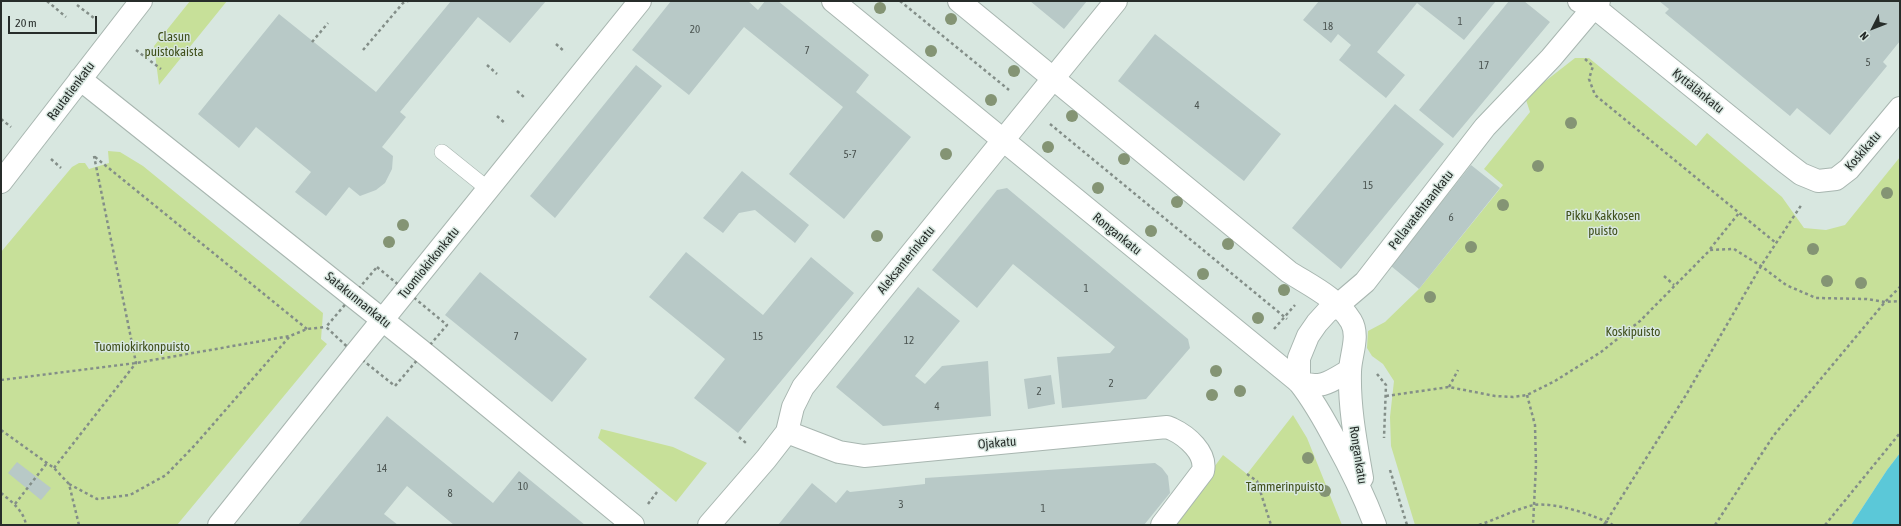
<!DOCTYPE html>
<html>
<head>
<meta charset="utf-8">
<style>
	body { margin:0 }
	#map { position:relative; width:1901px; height:526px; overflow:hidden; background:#d8e7e0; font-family:"Asap Condensed",sans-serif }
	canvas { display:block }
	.frame { position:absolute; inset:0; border:2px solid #272d2a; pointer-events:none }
	.north { position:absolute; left:1853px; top:8px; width:40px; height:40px; -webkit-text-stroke:3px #d8e7e0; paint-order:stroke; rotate:228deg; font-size:11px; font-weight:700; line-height:16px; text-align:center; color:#272d2a }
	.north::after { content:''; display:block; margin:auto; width:14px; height:18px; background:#272d2a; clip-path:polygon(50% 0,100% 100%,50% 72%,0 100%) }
	.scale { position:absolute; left:8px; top:16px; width:89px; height:18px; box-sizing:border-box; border:2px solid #272d2a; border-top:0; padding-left:5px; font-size:12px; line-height:14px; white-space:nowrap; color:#272d2a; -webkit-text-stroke:3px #d8e7e0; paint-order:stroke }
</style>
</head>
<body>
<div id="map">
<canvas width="1901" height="526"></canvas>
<div class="frame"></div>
<div class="north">N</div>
<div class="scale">20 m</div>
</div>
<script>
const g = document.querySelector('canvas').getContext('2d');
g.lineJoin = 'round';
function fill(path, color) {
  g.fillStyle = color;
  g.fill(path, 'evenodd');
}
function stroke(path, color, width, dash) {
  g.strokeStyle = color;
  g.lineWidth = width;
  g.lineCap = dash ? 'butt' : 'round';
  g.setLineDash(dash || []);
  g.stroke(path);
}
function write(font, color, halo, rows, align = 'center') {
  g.font = font + ' "Asap Condensed",sans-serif';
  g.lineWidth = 3;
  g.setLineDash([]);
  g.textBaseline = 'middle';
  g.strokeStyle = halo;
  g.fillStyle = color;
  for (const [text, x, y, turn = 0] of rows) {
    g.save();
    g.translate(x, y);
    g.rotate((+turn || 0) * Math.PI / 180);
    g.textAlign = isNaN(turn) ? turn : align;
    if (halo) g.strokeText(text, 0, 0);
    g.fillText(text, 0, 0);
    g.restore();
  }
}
fill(new Path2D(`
	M190 1H227L159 85 154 46Z
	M1575 58H1589L1696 146 1707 133 1782 197 1804 228 1826 230 1845 225 1900 157V453L1887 470 1851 525H1415L1391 446 1390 417 1394 381 1383 364 1372 356 1367 348 1368 331 1385 322 1419 289 1503 185 1484 169 1530 112 1525 97Z
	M108 151 120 152 143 166 323 313 321 339 327 344 177 525H1V252L72 167 79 163H85L89 169 109 163Z
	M1293 415 1307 438 1342 525H1171L1223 455 1247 474Z
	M601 429 673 447 707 463 676 502 598 438Z`), '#c7e099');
fill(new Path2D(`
	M1900 453V525H1851L1887 470Z`), '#5bc8d8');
fill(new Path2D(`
	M451 1H546L510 43 478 17 400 112 406 117 382 147 393 156 392 169 385 183 376 190 360 196 349 187 326 216 295 192 311 172 256 127 239 148 198 114 279 14 376 92Z
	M671 1H748L758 10 765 1H778L869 75 856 92 911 137 844 219 789 174 843 107 744 27 689 95 632 50Z
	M1030 1H1087L1064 29Z
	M1319 1H1496L1464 40 1417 3 1377 52 1405 75 1386 98 1339 60 1351 45 1338 34 1331 43 1303 20Z
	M1509 1H1524L1550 22 1453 138 1419 110Z
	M1659 1H1900V41L1883 62 1887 66 1830 135 1797 108 1790 116 1665 13 1669 9Z
	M1155 34 1281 134 1244 181 1118 81Z
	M636 65 662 86 555 218 530 196Z
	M1395 104 1444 144 1341 269 1292 228Z
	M1471 165 1500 188 1419 289 1391 266Z
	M742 171 809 225 795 243 755 210 739 213 723 233 703 218Z
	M1007 188 1188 339 1190 348 1146 399 1062 408 1057 357 1110 353 1115 347 1013 264 977 308 932 270 997 190Z
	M686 252 763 315 811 257 854 293 738 433 694 398 725 359 649 297Z
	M480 272 587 359 552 402 445 315Z
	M918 287 960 321 915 376 925 384 942 366 988 361 991 416 883 426 836 387Z
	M1051 375 1055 404 1028 409 1024 379Z
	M387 416 493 503 519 471 585 525H454L407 486 384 514 398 525H298Z
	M17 462 51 488 41 500 8 473Z
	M1155 463 1162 468 1168 476 1170 493 1144 525H778L812 483 836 503 847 490 850 492 925 484V478Z`), '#b8c9c7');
const lane = new Path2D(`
	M442 152 488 189`);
const street = new Path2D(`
	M1579 1 1594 7 1784 161 1801 174 1818 181 1836 179 1849 169 1900 108
	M1350 370C1331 381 1322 390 1299 382V358L1308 336 1317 323 1327 312 1338 305 1365 282 1485 127 1551 58 1599 1
	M787 432 839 452 864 456 1167 427 1172 429C1187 436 1207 453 1203 471L1162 525
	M219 525 355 354 640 1
	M709 525 766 459 787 432 793 407 803 387 1116 1`);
const secondary = new Path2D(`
	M833 1 1299 382C1314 401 1325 421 1336 442 1351 469 1364 496 1375 525
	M959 1 1289 272C1311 286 1337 298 1351 321 1360 336 1350 356 1350 372 1349 408 1356 443 1362 478
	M80 79 424 353 633 525
	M1 182 141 1`);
stroke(lane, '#a8b6b0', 16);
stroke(street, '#a8b6b0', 24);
stroke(secondary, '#a8b6b0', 24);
stroke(new Path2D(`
	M47 1 66 17
	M900 1 1009 90
	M77 5 94 18
	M312 42 328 23
	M556 44 565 52
	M136 50 161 69
	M363 50 403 3 408 1
	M1585 59 1593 66 1589 79 1595 95 1776 243
	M487 65 497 74
	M517 91 525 98
	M497 116 506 124
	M1 119 11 127
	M1050 124 1287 319
	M95 157 307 329
	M51 159 61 168
	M1710 249 1739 213
	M377 267 447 325 395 386 355 354 326 327Z
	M1664 276 1674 285
	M1274 329 1295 305
	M1377 374 1386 385 1384 438
	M1 380 136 363 290 336 307 329 326 327
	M1449 387 1458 370
	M1527 395 1535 425 1536 465 1533 525
	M1386 396 1449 387 1495 396 1513 397 1527 395 1555 381 1601 352 1640 321 1710 250 1734 249 1761 266 1786 285 1816 298 1867 299 1885 302 1900 301
	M1 430 54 468 69 484 79 525
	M739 437 746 443
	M54 468 136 363 94 156
	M1390 470 1407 525
	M1247 474 1257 481 1271 525
	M69 484 97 499 130 495 166 475 195 445 290 336
	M1 493C11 501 24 511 26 525
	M15 504 47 463
	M648 504 657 492
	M1479 525C1497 519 1516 509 1534 505 1556 502 1594 515 1613 525
	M1604 525 1686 395 1761 266 1802 204
	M1715 525 1774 435 1885 302 1900 287
	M1825 525 1900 433`), '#838e88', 2.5, [3, 3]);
stroke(lane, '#fff', 15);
stroke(street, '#fff', 22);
stroke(secondary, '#fff', 22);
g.fillStyle = '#849474';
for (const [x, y] of [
	[880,8],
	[951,19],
	[931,51],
	[1014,71],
	[991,100],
	[1072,116],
	[1571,123],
	[1048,147],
	[946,154],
	[1124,159],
	[1538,166],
	[1098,188],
	[1887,193],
	[1177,202],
	[1503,205],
	[403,225],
	[1151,231],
	[877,236],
	[389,242],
	[1228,244],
	[1471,247],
	[1813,249],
	[1203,274],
	[1827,281],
	[1861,283],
	[1284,290],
	[1430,297],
	[1258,318],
	[1216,371],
	[1240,391],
	[1212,395],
	[1308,458],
	[1325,491]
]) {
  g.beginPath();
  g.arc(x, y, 6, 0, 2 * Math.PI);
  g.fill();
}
write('11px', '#4b5451', null, [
	["1",1460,22],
	["18",1328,27],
	["20",695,30],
	["7",807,51],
	["5",1868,63],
	["17",1484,66],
	["4",1197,106],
	["5-7",850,155],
	["15",1368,186],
	["6",1451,218],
	["1",1086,289],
	["7",516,337],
	["15",758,337],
	["12",909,341],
	["2",1111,384],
	["2",1039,392],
	["4",937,407],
	["14",382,469],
	["10",523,487],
	["8",450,494],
	["3",901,505],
	["1",1043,509]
]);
write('13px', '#40501b', '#d8e7e0', [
	["Clasun",174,37],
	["puistokaista",174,52],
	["Pikku Kakkosen",1603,216],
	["puisto",1603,231],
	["Koskipuisto",1633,332],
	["Tuomiokirkonpuisto",142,347],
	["Tammerinpuisto",1285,487]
]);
write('13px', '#272d2a', '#d8e7e0', [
	["Rautatienkatu",71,91,-53],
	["Kyttälänkatu",1698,91,39],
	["Koskikatu",1863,151,-49],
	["Pellavatehtaankatu",1421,210,-52],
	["Rongankatu",1117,234,39],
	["Aleksanterinkatu",906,260,-51],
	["Tuomiokirkonkatu",429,263,-51],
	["Satakunnankatu",358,300,39],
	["Ojakatu",997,443,-5],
	["Rongankatu",1358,455,81]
]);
</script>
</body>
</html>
